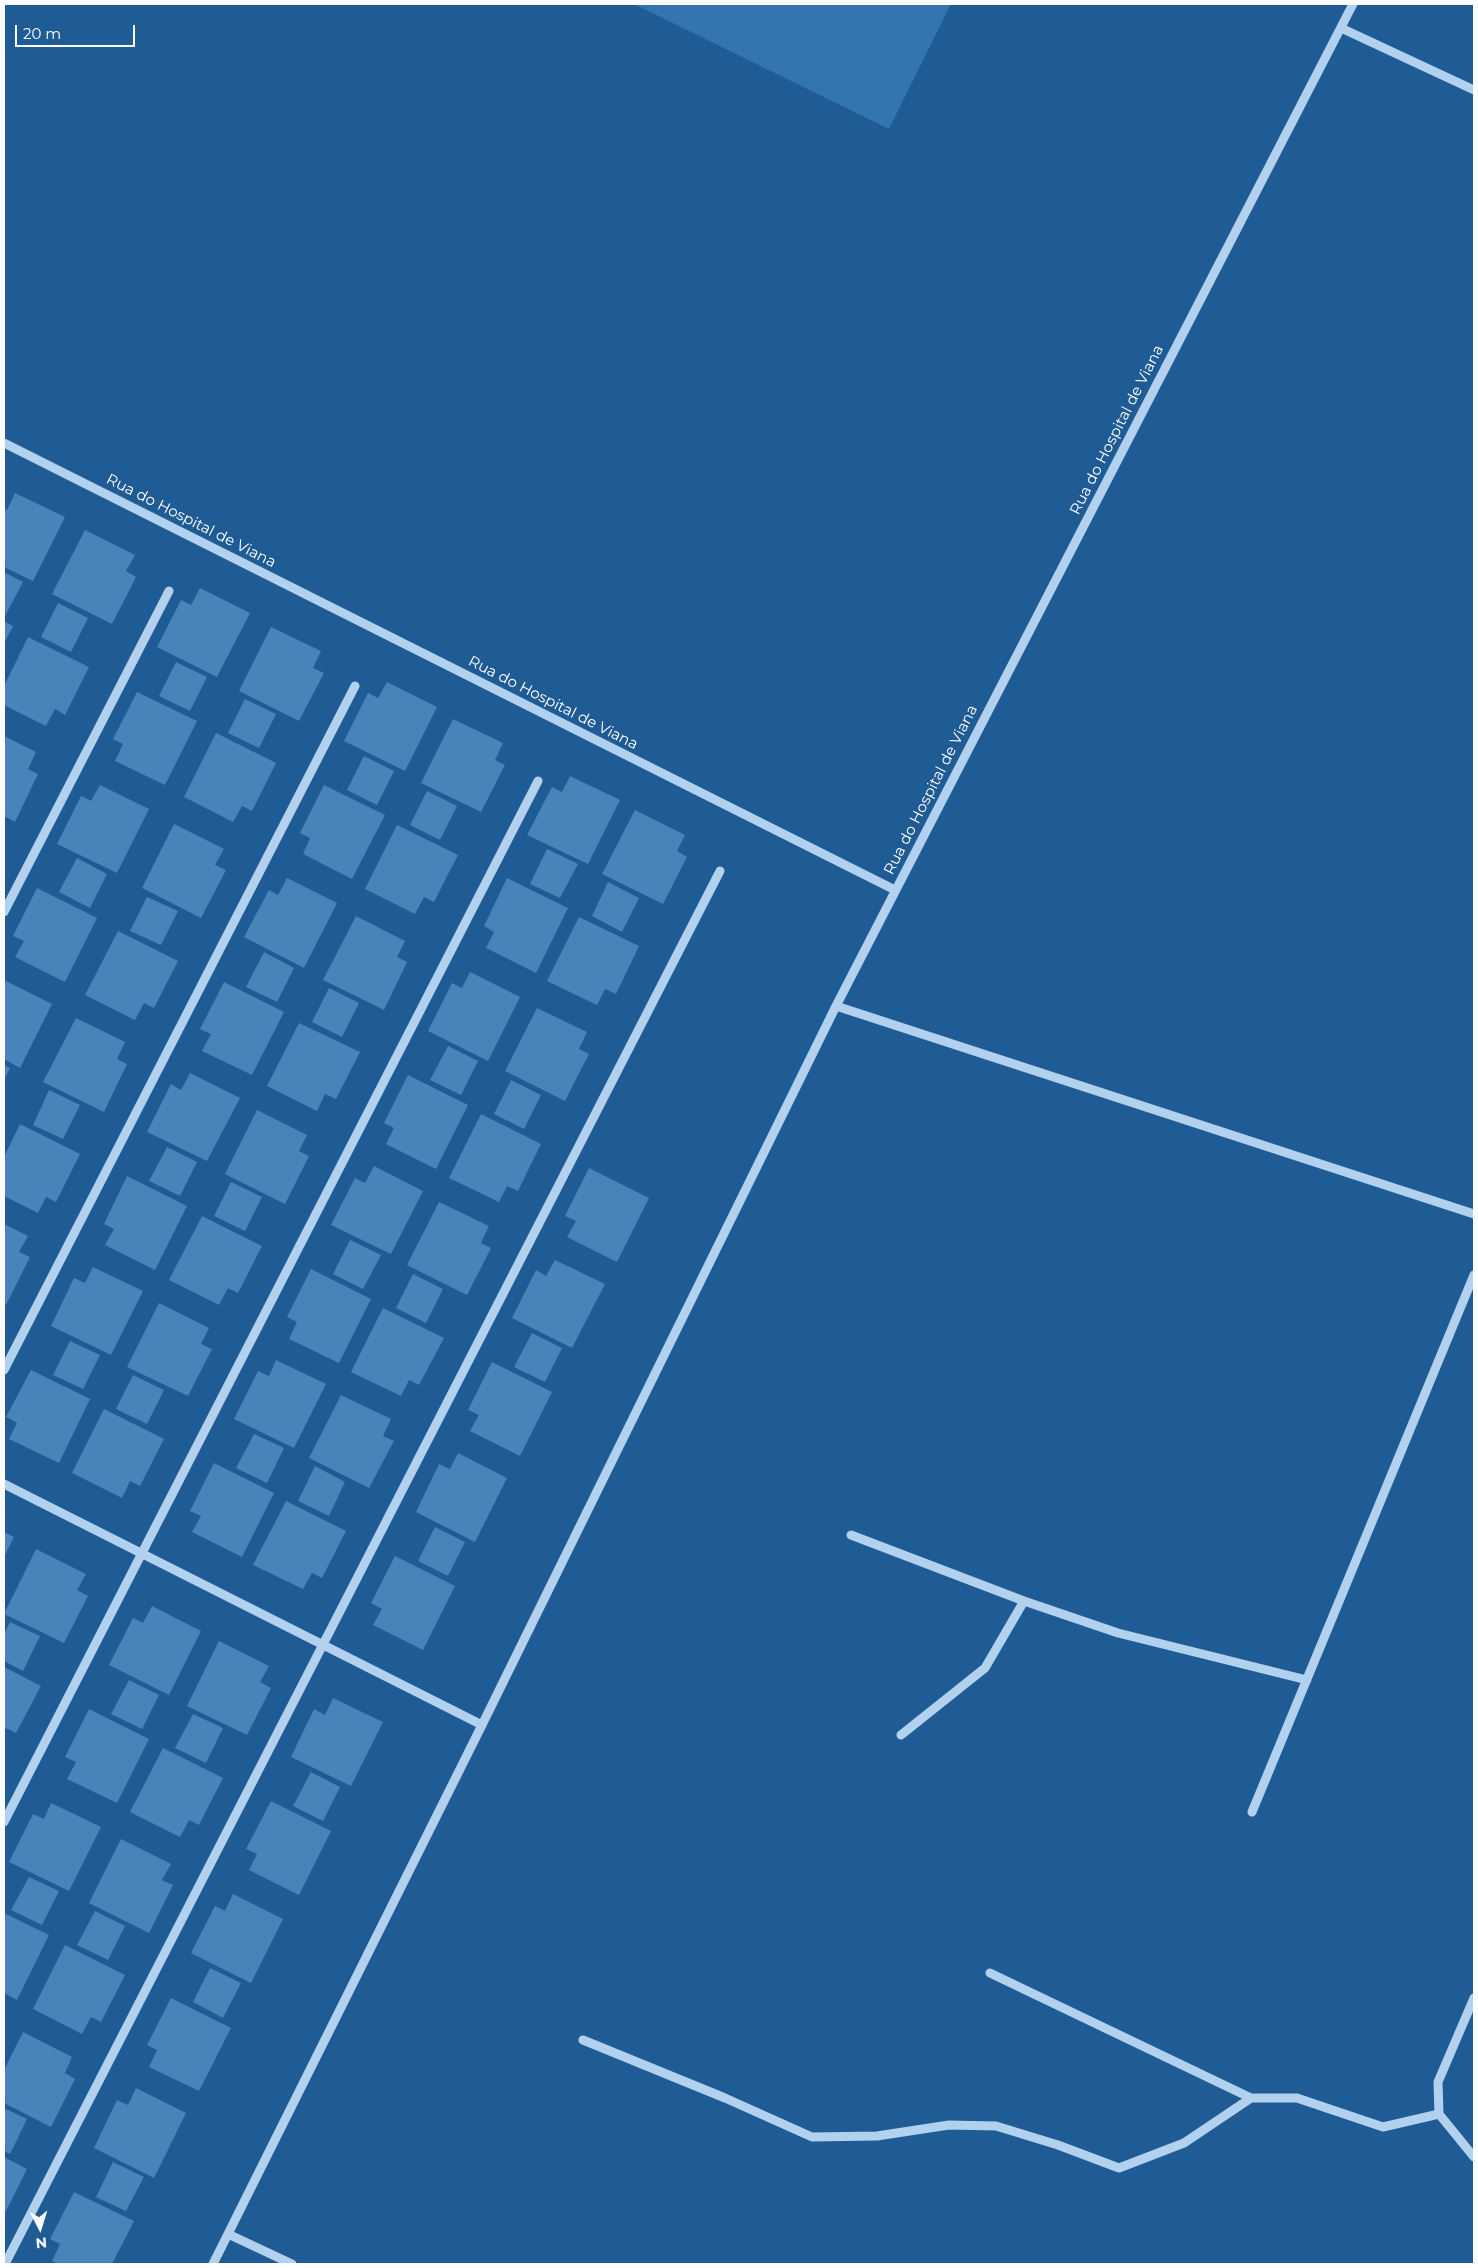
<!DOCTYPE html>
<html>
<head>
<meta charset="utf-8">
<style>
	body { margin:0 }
	#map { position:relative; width:1478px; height:2268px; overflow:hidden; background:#1f5b94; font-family:Montserrat,sans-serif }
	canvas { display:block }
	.frame { position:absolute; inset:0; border:5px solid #fff; pointer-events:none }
	.north { position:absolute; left:15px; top:2203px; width:50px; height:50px; -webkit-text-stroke:4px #1f5b94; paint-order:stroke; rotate:175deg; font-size:14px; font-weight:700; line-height:20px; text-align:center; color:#fff }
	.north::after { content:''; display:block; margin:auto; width:18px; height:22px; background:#fff; clip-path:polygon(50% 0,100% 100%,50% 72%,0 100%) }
	.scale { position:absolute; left:15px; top:25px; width:120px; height:22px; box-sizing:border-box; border:2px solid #fff; border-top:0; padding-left:6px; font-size:15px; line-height:18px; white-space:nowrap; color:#fff; -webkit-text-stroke:4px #1f5b94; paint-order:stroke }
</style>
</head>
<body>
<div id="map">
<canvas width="1478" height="2268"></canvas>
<div class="frame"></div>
<div class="north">N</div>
<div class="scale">20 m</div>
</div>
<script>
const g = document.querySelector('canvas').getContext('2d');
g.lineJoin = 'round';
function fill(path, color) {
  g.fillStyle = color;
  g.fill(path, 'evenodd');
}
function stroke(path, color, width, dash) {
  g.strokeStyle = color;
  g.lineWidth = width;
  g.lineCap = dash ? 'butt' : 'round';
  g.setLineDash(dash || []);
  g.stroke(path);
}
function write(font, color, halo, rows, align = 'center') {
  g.font = font + ' Montserrat,sans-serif';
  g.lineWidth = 4;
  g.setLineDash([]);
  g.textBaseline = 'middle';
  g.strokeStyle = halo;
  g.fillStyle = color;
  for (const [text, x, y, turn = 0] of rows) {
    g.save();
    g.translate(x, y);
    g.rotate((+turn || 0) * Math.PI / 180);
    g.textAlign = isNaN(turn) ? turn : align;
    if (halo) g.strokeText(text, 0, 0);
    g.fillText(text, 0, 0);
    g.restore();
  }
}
fill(new Path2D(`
	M634 4H951L889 129Z`), '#3275b1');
fill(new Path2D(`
	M15 493 65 517 33 581 4 567V508L7 510Z
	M85 530 135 555 126 571 136 577 112 624 52 594Z
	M4 572 23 582 5 616 4 615Z
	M200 588 250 613 217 677 157 647 181 600 191 605Z
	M58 603 88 618 71 652 41 637Z
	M4 621 13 626 4 644Z
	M271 627 321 651 313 668 324 673 299 721 239 691Z
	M28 637 89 667 65 715 55 709 46 726 4 705V686Z
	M176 662 207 677 190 711 159 696Z
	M387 682 437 707 405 771 344 741 368 693 378 698Z
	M137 692 197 721 165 785 115 761 123 744 113 739Z
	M245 699 276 714 259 748 228 733Z
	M453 719 503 743 495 760 505 765 481 812 421 783Z
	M216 733 276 763 252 811 242 806 233 822 184 797Z
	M4 736 36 752 28 769 38 774 15 822 4 816Z
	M364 756 394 771 377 805 347 790Z
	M570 776 620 800 588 864 527 835 552 787 562 792Z
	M100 785 149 809 117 873 57 844 81 796 91 801Z
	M324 785 385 815 352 879 303 854 310 838 300 833Z
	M427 791 457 806 440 840 410 825Z
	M635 810 685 835 677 851 687 857 663 904 602 874Z
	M174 824 224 849 215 865 226 870 201 918 142 888Z
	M397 825 458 855 434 902 424 897 415 914 365 889Z
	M547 849 578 864 560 898 530 884Z
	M77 858 107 874 90 908 59 892Z
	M287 878 337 903 304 968 244 937 269 890 278 895Z
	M507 878 568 908 536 973 486 948 494 932 484 926Z
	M608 882 639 898 622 932 592 916Z
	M37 888 97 918 65 982 15 957 24 941 13 936Z
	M147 897 178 911 161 945 130 931Z
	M356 916 405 941 397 957 407 962 384 1010 323 980Z
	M579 917 639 946 616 994 605 989 597 1005 547 981Z
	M118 931 178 961 154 1008 144 1003 135 1020 85 995Z
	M264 952 294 968 277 1002 246 987Z
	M470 972 520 997 488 1061 428 1031 452 983 462 988Z
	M4 980 52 1004 20 1068 4 1059Z
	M224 982 284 1012 252 1075 202 1051 211 1034 200 1029Z
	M329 988 359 1003 342 1037 312 1022Z
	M537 1008 587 1032 579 1049 589 1054 565 1101 505 1071Z
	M76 1018 125 1042 117 1059 127 1064 104 1112 43 1082Z
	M299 1023 360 1052 336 1099 325 1094 317 1111 267 1086Z
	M448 1046 478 1061 461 1095 430 1080Z
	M4 1065 10 1068 4 1080Z
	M190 1073 240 1098 207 1161 147 1132 171 1084 181 1090Z
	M408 1075 468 1105 436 1169 386 1144 394 1128 384 1123Z
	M511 1080 541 1095 524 1129 494 1114Z
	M49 1090 80 1105 63 1139 33 1125Z
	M257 1110 307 1135 299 1151 309 1156 285 1204 225 1174Z
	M481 1114 541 1144 518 1191 507 1186 499 1202 449 1178Z
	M20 1124 80 1154 56 1202 46 1197 38 1213 4 1196V1157Z
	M167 1147 197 1162 180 1196 149 1181Z
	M374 1166 423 1191 391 1254 331 1225 355 1178 365 1183Z
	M589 1168 649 1198 617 1262 567 1237 576 1221 565 1216Z
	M127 1176 187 1206 155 1270 105 1245 114 1229 104 1224Z
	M231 1182 262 1197 245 1231 214 1216Z
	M439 1202 489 1226 481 1243 491 1248 467 1295 407 1265Z
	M202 1216 262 1246 238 1293 228 1288 219 1305 169 1280Z
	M4 1224 28 1236 19 1252 30 1257 6 1305 4 1304Z
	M350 1240 381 1255 363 1289 333 1274Z
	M555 1260 605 1284 572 1348 512 1318 536 1270 546 1276Z
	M93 1267 143 1291 111 1355 51 1326 74 1278 85 1283Z
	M311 1269 371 1299 339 1363 289 1339 297 1322 287 1317Z
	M413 1274 443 1289 426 1323 396 1308Z
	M159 1303 209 1328 201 1344 212 1349 188 1396 127 1367Z
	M383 1308 444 1338 419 1385 409 1380 401 1396 351 1372Z
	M532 1333 562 1348 545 1382 514 1367Z
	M70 1341 100 1355 83 1389 53 1375Z
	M276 1360 326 1384 294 1448 234 1419 258 1371 269 1376Z
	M492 1362 552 1392 520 1456 470 1431 479 1415 468 1410Z
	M31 1370 90 1399 59 1463 9 1439 17 1423 6 1417Z
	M133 1375 164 1390 147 1424 116 1409Z
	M341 1395 391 1419 383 1436 394 1441 369 1488 309 1458Z
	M104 1409 164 1439 140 1486 130 1481 122 1498 72 1473Z
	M254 1434 284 1448 267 1483 236 1468Z
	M458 1453 507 1478 475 1542 416 1512 439 1464 450 1469Z
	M214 1463 274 1493 242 1557 192 1532 201 1516 190 1511Z
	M315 1466 345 1482 329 1516 298 1501Z
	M286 1501 346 1531 322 1578 312 1573 303 1589 253 1565Z
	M435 1527 465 1542 448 1576 418 1561Z
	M4 1532 14 1537 4 1557Z
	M36 1549 86 1574 77 1590 88 1596 64 1643 4 1614Z
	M395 1556 455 1586 423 1650 373 1625 382 1609 371 1603Z
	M152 1606 201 1631 169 1695 109 1665 133 1618 143 1623Z
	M10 1622 40 1636 23 1671 4 1661V1634Z
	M219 1641 269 1666 260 1682 271 1688 247 1735 187 1706Z
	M4 1667 41 1686 16 1733 6 1728 4 1732Z
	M129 1680 159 1695 142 1729 111 1714Z
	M333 1698 383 1722 351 1786 291 1757 314 1709 325 1715Z
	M89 1709 149 1739 117 1803 67 1779 76 1762 65 1757Z
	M193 1714 223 1728 206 1763 175 1748Z
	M163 1748 223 1778 199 1825 189 1820 180 1837 130 1812Z
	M311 1772 340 1787 323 1821 293 1806Z
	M271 1801 331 1831 299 1895 249 1870 257 1854 246 1849Z
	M51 1803 101 1827 69 1891 9 1862 33 1814 44 1819Z
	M121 1839 171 1864 162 1880 173 1885 149 1933 89 1903Z
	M29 1877 59 1891 42 1925 11 1910Z
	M233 1894 283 1919 251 1983 191 1953 215 1906 225 1911Z
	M95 1911 125 1926 108 1960 77 1945Z
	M4 1913 49 1935 17 2000 4 1993Z
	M65 1945 125 1975 101 2022 91 2017 82 2034 33 2009Z
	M210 1968 241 1983 223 2018 193 2002Z
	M171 1998 231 2028 199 2091 149 2067 157 2050 147 2045Z
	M23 2032 72 2057 65 2073 75 2079 51 2127 4 2103V2070Z
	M136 2088 186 2113 154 2178 94 2148 117 2100 128 2105Z
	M4 2108 27 2119 10 2154 4 2151Z
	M4 2157 27 2169 4 2215Z
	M113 2162 144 2177 126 2211 96 2197Z
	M74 2192 134 2221 112 2264H58L52 2261 60 2244 50 2239Z`), '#4784ba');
stroke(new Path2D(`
	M1341 28 1474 90
	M4 443 895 890
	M4 912 169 591
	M836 1006 1474 1214
	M4 1370 355 686
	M4 1484 482 1725
	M851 1535 1024 1601 1118 1633 1307 1680
	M901 1735 985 1668 1024 1601
	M1252 1812 1474 1275
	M4 1822 538 781
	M990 1973 1251 2098
	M1474 1998 1438 2082 1439 2114 1474 2157
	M583 2040 725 2098 812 2137 877 2136 949 2125 996 2126 1058 2145 1119 2168 1184 2143 1251 2098H1297L1383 2127 1439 2114
	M228 2234 292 2264
	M5 2264 720 871
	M213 2264 482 1725 836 1006 1353 4`), '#b1d1ee', 9);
write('15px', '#fff', '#1f5b94', [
	["Rua do Hospital de Viana",1117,430,-63],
	["Rua do Hospital de Viana",191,521,27],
	["Rua do Hospital de Viana",553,703,27],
	["Rua do Hospital de Viana",931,790,-63]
]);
</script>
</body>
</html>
